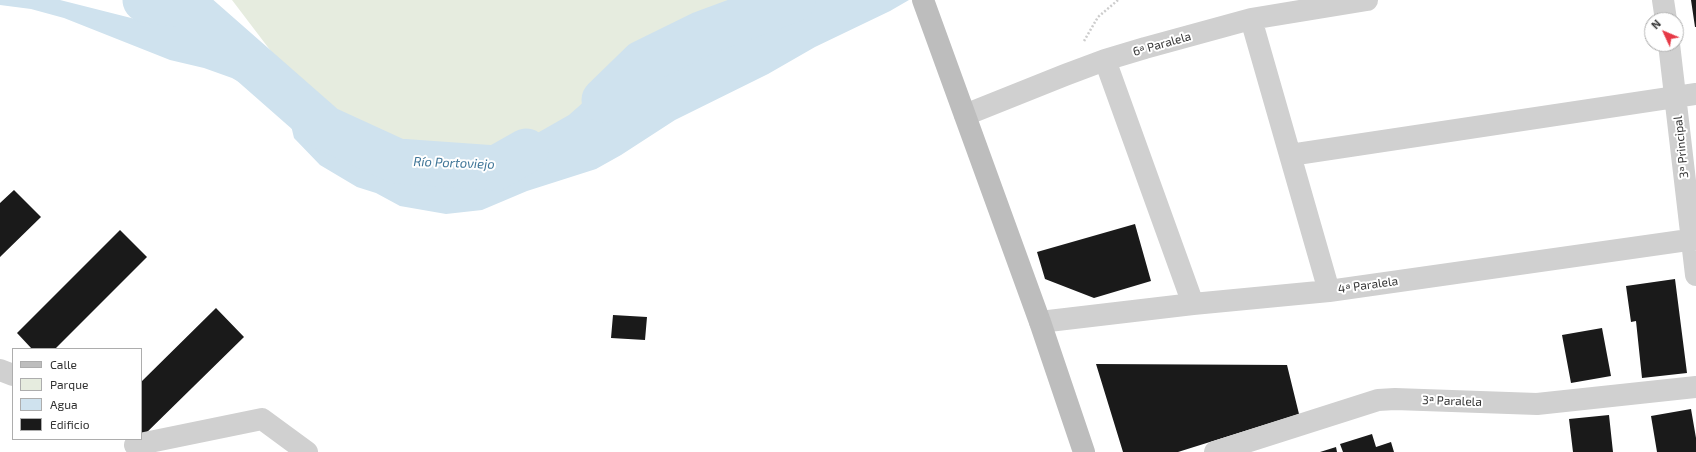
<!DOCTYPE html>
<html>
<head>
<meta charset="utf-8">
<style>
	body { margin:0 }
	#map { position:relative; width:1696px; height:452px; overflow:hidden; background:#fff; font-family:"Exo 2",sans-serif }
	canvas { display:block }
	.legend { position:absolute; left:12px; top:348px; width:130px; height:92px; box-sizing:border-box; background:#fff; border:1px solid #adadad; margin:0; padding:5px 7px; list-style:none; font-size:12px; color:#333 }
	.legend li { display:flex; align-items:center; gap:8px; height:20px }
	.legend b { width:20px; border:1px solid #adadad }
	.north { position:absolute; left:1644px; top:12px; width:40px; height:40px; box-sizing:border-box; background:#fff; border:1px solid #adadad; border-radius:50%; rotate:314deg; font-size:11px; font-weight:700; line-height:16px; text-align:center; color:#333 }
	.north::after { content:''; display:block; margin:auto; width:14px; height:18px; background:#e63946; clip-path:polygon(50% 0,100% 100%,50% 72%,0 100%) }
</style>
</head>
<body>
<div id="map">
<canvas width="1696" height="452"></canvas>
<ul class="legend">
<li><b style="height:5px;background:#bdbdbd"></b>Calle</li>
<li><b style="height:11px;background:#e6ecdf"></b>Parque</li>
<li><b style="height:11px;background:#cfe2ee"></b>Agua</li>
<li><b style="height:11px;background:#1a1a1a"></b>Edificio</li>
</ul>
<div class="north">N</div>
</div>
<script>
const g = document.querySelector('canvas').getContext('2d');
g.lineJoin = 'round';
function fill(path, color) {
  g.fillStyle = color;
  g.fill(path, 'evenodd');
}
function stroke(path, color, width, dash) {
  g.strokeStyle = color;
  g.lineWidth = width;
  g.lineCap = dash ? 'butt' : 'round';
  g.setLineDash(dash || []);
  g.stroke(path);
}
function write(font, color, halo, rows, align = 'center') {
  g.font = font + ' "Exo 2",sans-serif';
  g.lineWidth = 4;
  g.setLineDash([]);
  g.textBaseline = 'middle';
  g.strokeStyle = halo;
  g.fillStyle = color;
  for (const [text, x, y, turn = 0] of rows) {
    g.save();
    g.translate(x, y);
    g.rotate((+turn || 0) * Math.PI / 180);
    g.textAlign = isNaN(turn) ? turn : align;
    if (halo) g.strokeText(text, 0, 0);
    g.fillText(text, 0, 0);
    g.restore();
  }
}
fill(new Path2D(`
	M232 0H787L655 70 546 136 427 165 302 92Z`), '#e6ecdf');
fill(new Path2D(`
	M0 0H60L147 22H174L203 39 266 65 309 104 334 120 364 163 400 177 445 174 497 156 569 115 630 61 693 56 772 16 808 0H909L890 11 815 47 768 74 675 120 621 155 596 169 527 191 482 210 446 214 400 206 376 193 357 187 320 165 294 138 289 117 273 101 232 78 204 68 170 60 64 18 31 9 0 5Z`), '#cfe2ee');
stroke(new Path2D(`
	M145 0 185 5 325 128 397 161 496 168 526 151
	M604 100 642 63 703 33 793 0`), '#cfe2ee', 45);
fill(new Path2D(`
	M1691 0H1696V27H1695Z
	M14 190 41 217 0 257V203Z
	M1135 224 1151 281 1094 298 1045 279 1037 252Z
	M120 230 147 257 55 349H32L17 333Z
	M1675 279 1687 373 1642 378 1636 321 1631 322 1626 286Z
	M216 308 244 337 141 438V382Z
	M613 315 647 317 645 340 611 338Z
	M1602 328 1611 376 1571 383 1562 335Z
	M1096 364 1287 365 1299 414 1178 452H1123Z
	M1691 409 1696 438V452H1657L1651 416Z
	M1609 415 1613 452H1573L1569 419Z
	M1372 434 1376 447 1391 442 1394 452H1343L1340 444Z
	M1336 447 1337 452H1320Z`), '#1a1a1a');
stroke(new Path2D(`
	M1084 41 1098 17 1118 0`), '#cdcdcd', 2.5, [2, 2]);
stroke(new Path2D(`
	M1663 0 1666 20
	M1251 19 1329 291
	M1669 44 1696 275
	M1105 60 1193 304
	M965 115 1065 75 1105 60 1145 48 1251 19 1367 0
	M1290 155 1696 94
	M1040 322 1193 304 1329 291 1696 239
	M0 370 13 375
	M135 445 262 419 307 452
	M1215 452 1378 400 1395 399 1537 404 1696 387`), '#d0d0d0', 22);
stroke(new Path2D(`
	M923 0 1040 322 1084 452`), '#bdbdbd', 22);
write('12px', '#333', '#fff', [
	["6ª Paralela",1162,44,-16],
	["3ª Principal",1681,147,-96],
	["4ª Paralela",1368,285,-8],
	["3ª Paralela",1452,401,2]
]);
write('italic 13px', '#3f7597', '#fff', [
	["Río Portoviejo",454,163,2]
]);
</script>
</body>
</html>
